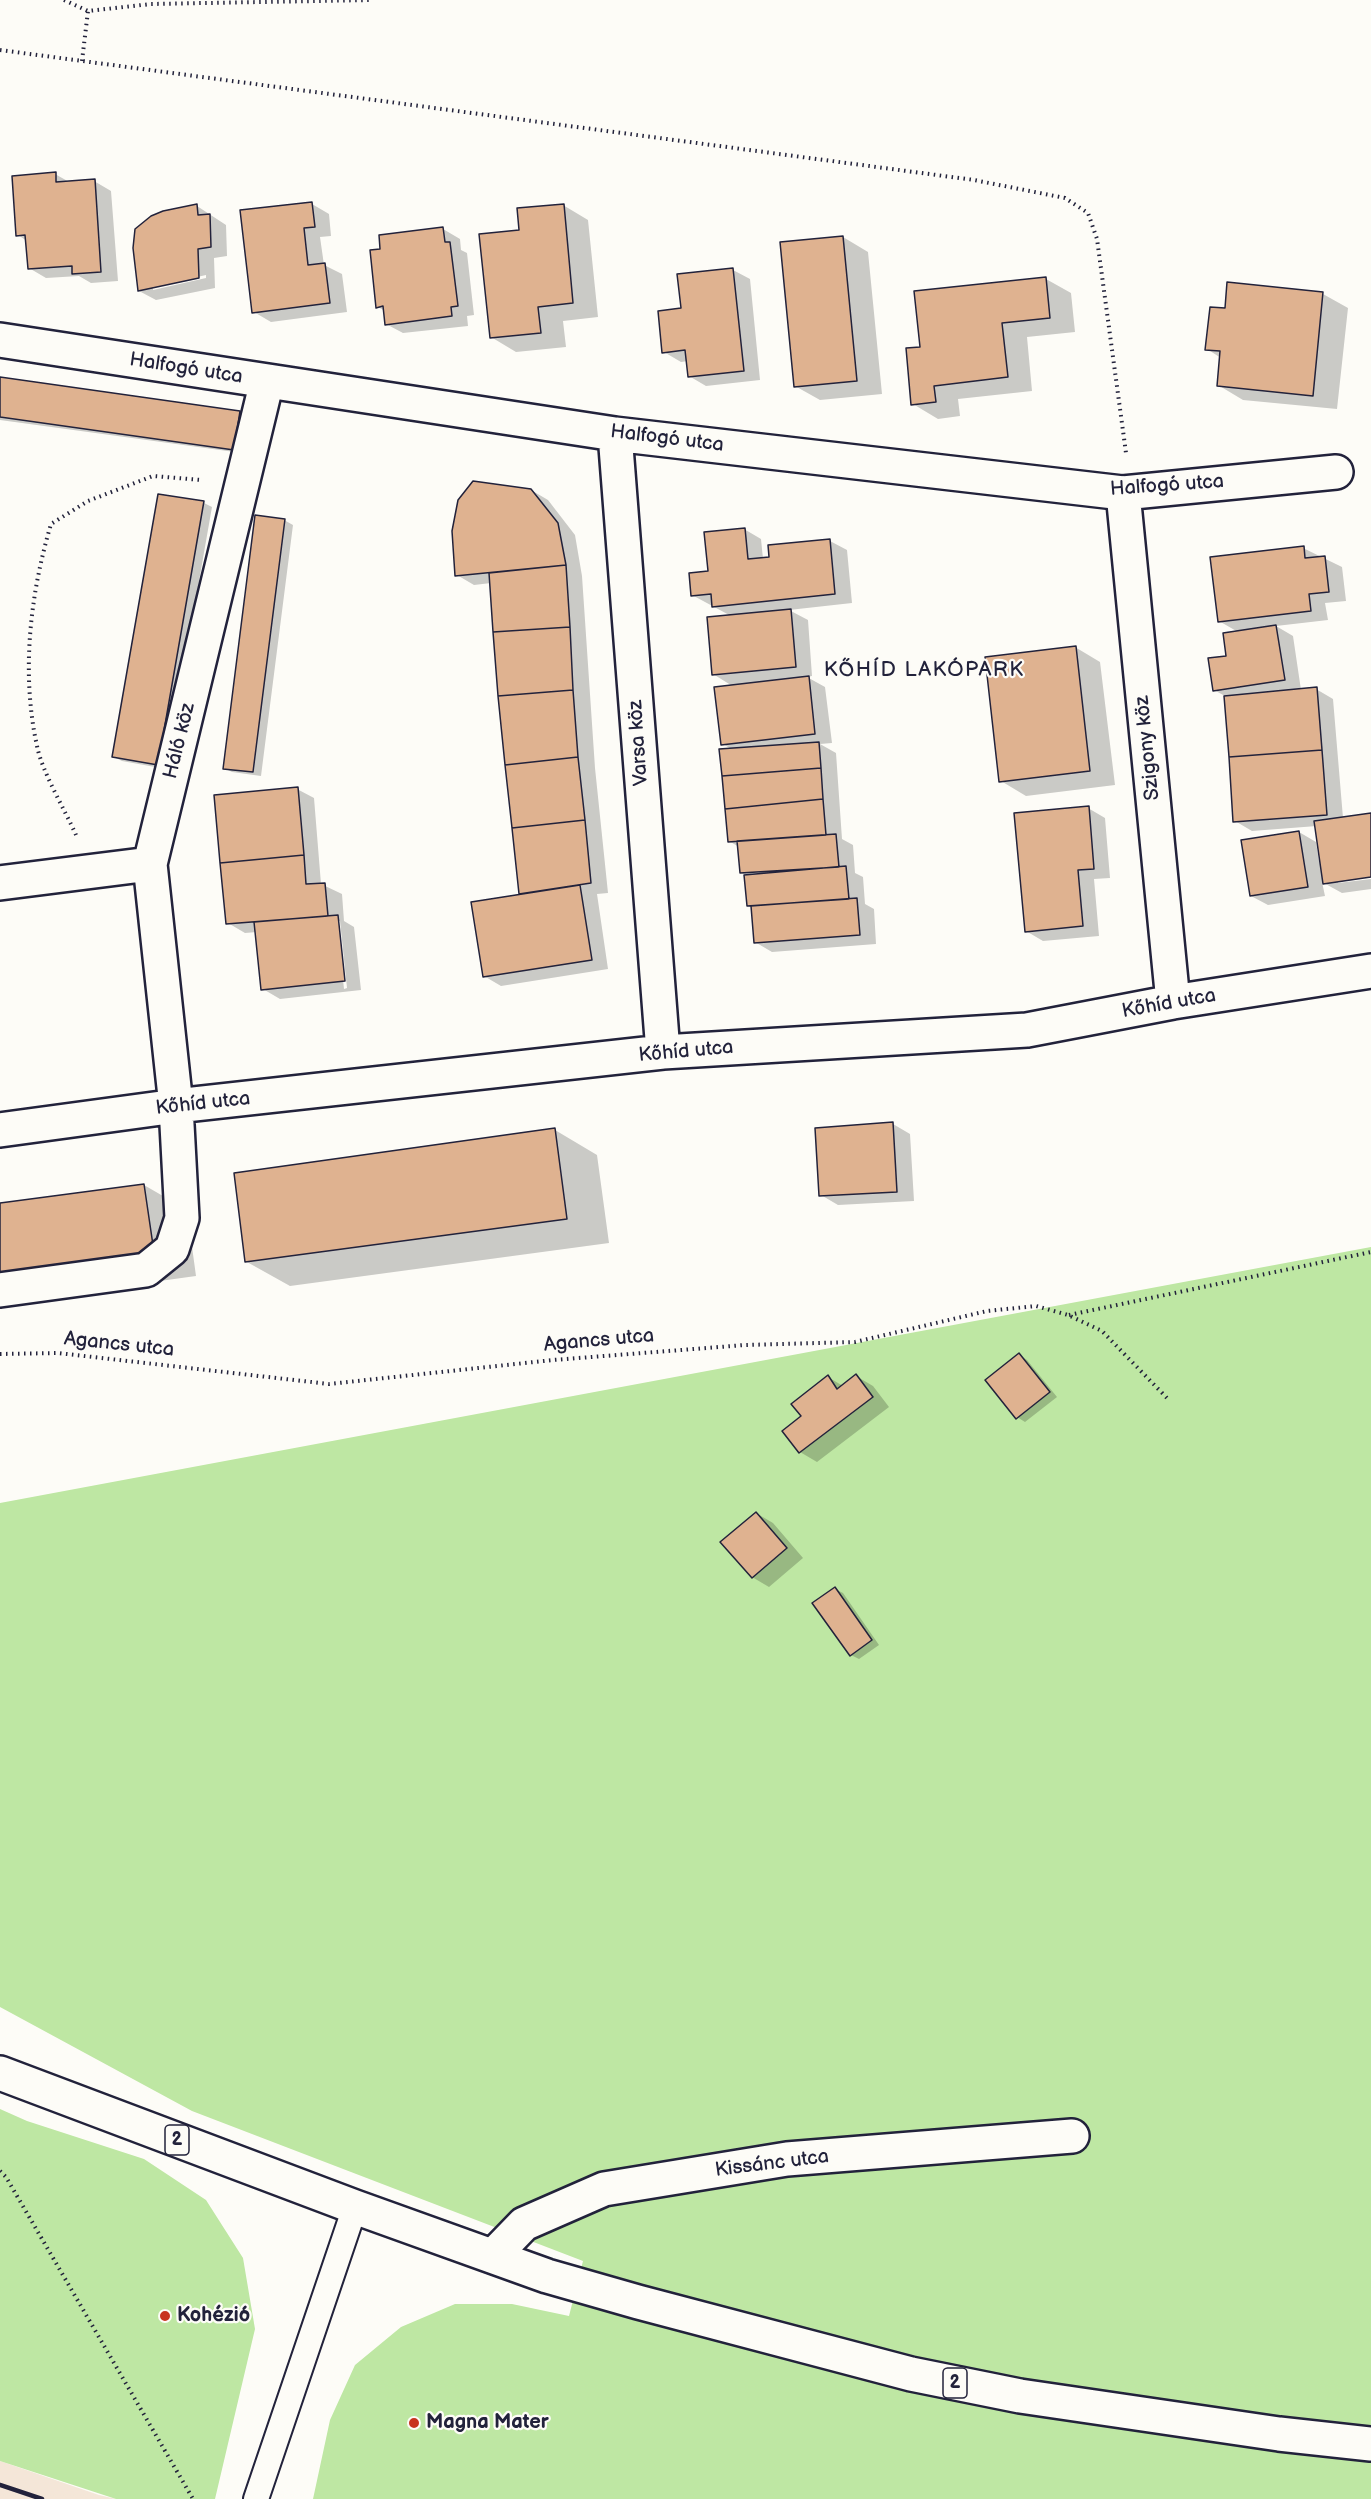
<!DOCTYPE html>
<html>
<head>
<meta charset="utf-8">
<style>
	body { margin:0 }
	canvas { display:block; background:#fdfcf7 }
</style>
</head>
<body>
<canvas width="1371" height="2499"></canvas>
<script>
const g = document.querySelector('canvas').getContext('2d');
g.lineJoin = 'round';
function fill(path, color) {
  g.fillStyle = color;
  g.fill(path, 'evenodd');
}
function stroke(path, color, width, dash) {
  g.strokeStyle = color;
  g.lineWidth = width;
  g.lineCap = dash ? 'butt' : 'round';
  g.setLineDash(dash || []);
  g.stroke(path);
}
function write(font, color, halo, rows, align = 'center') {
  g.font = font + ' "Balsamiq Sans",sans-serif';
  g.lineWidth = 4.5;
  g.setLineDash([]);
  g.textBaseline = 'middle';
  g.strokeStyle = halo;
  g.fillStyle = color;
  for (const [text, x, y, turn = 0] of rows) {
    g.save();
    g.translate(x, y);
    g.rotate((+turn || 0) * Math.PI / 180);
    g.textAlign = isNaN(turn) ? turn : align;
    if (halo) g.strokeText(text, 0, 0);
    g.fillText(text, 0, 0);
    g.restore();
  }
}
fill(new Path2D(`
	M0 2461 99 2495 116 2499H0Z`), '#f4e6d8');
fill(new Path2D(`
	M1371 1247V2499H313L330 2420 355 2365 401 2327 455 2304H512L569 2316 583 2261 192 2111 0 2007V1503Z
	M0 2109 27 2121 144 2159 206 2200 243 2258 255 2329 215 2499H116L0 2461Z`), '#bee7a3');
fill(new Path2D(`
	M55 174 71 183 94 181 111 191 118 281 91 283 79 276 46 278 29 268 27 241 18 235Z
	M312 204 329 214 331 236 320 237 324 265 342 274 347 312 271 322 254 312Z
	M563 205 588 220 598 317 563 321 566 347 516 352 491 337 521 231Z
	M197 206 226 225 227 256 214 258 215 288 156 300 139 291ZM206 275V278L153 290V287Z
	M443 229 460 239 461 250 467 253 474 315 467 316 468 326 403 333 386 324 385 311 378 307 382 251Z
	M843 237 868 252 882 394 820 400 795 386Z
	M733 270 750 279 760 380 706 386 689 376 688 361 681 362 664 352 682 310Z
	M1046 279 1071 293 1075 332 1027 337 1032 391 958 399 960 416 938 419 913 404 922 348Z
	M1228 284 1323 294 1348 308 1337 409 1243 400 1218 385 1221 358 1207 349 1226 310Z
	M0 379 239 412 247 417 242 453 0 420Z
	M531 490 548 500 575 535 582 576 595 768 608 893 597 894 608 969 501 986 484 976 521 896 499 696 491 583 474 585 457 575Z
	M204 503 212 507 166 769 122 761 114 757Z
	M284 520 293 525 261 776 232 772 224 768Z
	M744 529 761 539 763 559 830 541 847 550 852 603 789 610 808 620 812 676 807 677 825 687 832 743 820 744 836 753 842 839 853 845 855 873 863 877 865 904 874 909 876 944 772 952 755 942 753 908 748 905 746 875 741 873 739 847 729 841 733 750 723 744 734 687 713 674 731 616 692 595Z
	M1303 548 1342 567 1346 601 1325 603 1328 620 1276 626 1293 636 1301 690 1316 689 1333 699 1343 818 1371 814V876L1338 880V883L1371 879V889L1342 893 1322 882 1325 896 1268 905 1251 896 1299 832 1316 842 1319 861H1322L1317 826 1252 831 1235 821 1225 696 1214 690 1238 632 1219 621Z
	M1075 647 1100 662 1115 785 1026 796 1001 781Z
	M297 789 314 798 321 884 342 894 344 921 354 927 361 990 280 999 263 989 257 932 245 933 228 923ZM337 921H340L347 988 344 989Z
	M1088 808 1105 818 1110 878 1094 879 1099 936 1043 941 1026 931Z
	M893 1124 910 1134 914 1201 838 1205 821 1195Z
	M555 1130 597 1155 609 1243 290 1286 247 1262Z
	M144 1185 187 1210 196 1276 0 1303V1205Z
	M1019 1355 1027 1360 1057 1397 1025 1422 1017 1417Z
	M856 1376 873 1386 889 1407 817 1462 800 1452 803 1416 828 1377 843 1386Z
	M756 1513 773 1523 803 1558 769 1587 752 1577Z
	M835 1589 843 1593 879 1645 859 1659 851 1655Z`), '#0003');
const building = new Path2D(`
	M56 172V182L95 179 101 272 72 274V266L28 269 25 235 16 236 12 176Z
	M312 202 315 227 304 228 308 265 325 263 330 303 252 313 240 210Z
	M197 204 198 215 210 214 211 247 198 249 199 278 138 291 133 248 135 229 151 216 163 211Z
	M564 204 573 303 538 307 541 333 490 338 479 234 519 230 517 208Z
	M443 227 445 242H450L458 306 451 307 452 316 385 325 383 306 376 308 370 250 380 249 379 235Z
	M843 236 857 381 794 387 780 242Z
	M733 268 744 371 688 377 685 350 662 353 658 311 681 308 677 274Z
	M1046 277 1050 318 1002 323 1008 377 934 386 936 402 911 405 906 348 920 347 914 291Z
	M1227 282 1323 292 1313 396 1217 386 1220 351 1205 350 1210 307 1225 308Z
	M0 377 240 411 234 450 0 417Z
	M473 481 531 489 558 523 566 565 455 576 452 531 458 500Z
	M158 494 204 501 158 765 112 757Z
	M255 515 285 519 253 772 223 769Z
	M745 528 748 559 769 557 768 545 830 539 835 594 712 607 711 594 691 596 689 573 708 571 704 532Z
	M1304 546 1305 558 1325 556 1329 592 1309 594 1311 611 1218 622 1210 557Z
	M566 565 570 627 493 632 489 573Z
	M791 609 796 667 712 675 707 617Z
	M1276 625 1285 680 1213 691 1208 658 1226 656 1223 633Z
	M570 627 573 690 498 696 493 632Z
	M1076 646 1090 771 999 782 985 657Z
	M809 676 815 734 721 745 714 687Z
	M1317 687 1322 750 1229 757 1224 696Z
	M573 690 578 757 505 765 498 696Z
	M819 742 821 768 722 776 719 749Z
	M1322 750 1327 815 1233 822 1229 757Z
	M578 757 585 820 512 828 505 765Z
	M821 768 823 799 725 809 722 776Z
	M298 787 304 855 220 863 214 795Z
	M823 799 826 835 728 842 725 809Z
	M1089 806 1094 869 1078 870 1083 926 1025 932 1014 813Z
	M1371 813V877L1323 884 1314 821Z
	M585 820 591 883 519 894 512 828Z
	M1299 831 1308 887 1250 896 1241 840Z
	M836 834 839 867 740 873 737 841Z
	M304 855 306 884 325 883 328 916 226 924 220 863Z
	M846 866 849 899 747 906 744 875Z
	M580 885 592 960 483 977 471 902Z
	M857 898 860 935 754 943 751 906Z
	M338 915 345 981 261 990 254 922Z
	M893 1122 897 1192 819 1196 815 1128Z
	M555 1128 567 1219 245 1262 234 1173Z
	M144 1184 154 1252 0 1273V1203Z
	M1019 1353 1050 1392 1016 1419 985 1380Z
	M856 1374 873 1397 799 1453 782 1431 801 1416 791 1404 828 1375 837 1389Z
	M756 1512 787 1548 752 1578 720 1542Z
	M835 1587 872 1640 850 1656 812 1603Z`);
fill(building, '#dfb290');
stroke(building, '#22223b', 1.5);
const lane = new Path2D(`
	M256 2499 355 2207`);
const street = new Path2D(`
	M0 340 615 434 1123 493 1336 472
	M615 434 663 1052
	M1123 493 1173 1002
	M0 883 150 864
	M0 1130 176 1106 663 1052 1027 1030 1173 1002 1371 971
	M0 1290 146 1270 172 1249 182 1218 176 1106 150 864 267 381
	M493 2256 524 2224 604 2189 787 2159 1072 2136`);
const primary = new Path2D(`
	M0 2073 355 2207 547 2276 638 2302 911 2374 1020 2396 1279 2434 1371 2444`);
stroke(lane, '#22223b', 28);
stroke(street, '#22223b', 38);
stroke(primary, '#22223b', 38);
stroke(new Path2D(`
	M64 0 88 11 151 4 371 0
	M0 50 974 180 1065 198 1088 213 1097 239 1126 453
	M82 61 88 11
	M76 835C65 810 42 772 37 746 21 673 30 595 51 524L88 501 153 476 202 480
	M1069 1315 1371 1252
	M0 1354 58 1353 329 1384 553 1360 745 1345 855 1342 987 1311 1036 1306 1068 1315 1102 1331 1167 1398
	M0 2171 6 2177 193 2499`), '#22223b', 4, [1.5, 4.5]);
stroke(lane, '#fdfcf7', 24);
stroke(street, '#fdfcf7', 33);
stroke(primary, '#fdfcf7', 33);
stroke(new Path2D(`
	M0 2485 42 2499`), '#22223b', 4.5);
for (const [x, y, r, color] of [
	[165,2316,6,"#c8321e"],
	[414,2423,6,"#c8321e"]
]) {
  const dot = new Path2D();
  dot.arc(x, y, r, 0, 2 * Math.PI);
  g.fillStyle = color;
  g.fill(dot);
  stroke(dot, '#fdfcf7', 2);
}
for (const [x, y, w] of [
	[177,2140,24],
	[955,2383,24]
]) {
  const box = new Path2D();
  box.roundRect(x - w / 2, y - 15, w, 30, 4.5);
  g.fillStyle = '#fdfcf7';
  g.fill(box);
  stroke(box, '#22223b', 1.5);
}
write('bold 18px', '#22223b', null, [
	["2",177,2140],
	["2",955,2383]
]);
write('20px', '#22223b', '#fdfcf7', [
	["Halfogó utca",186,369,9],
	["Halfogó utca",667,439,7],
	["Halfogó utca",1167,486,-4],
	["Háló köz",180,741,-76],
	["Varsa köz",639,743,-94],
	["Szigony köz",1148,748,-96],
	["Kőhíd utca",1169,1004,-10],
	["Kőhíd utca",686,1052,-5],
	["Kőhíd utca",203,1104,-6],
	["Agancs utca",599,1341,-5],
	["Agancs utca",119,1345,6],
	["Kissánc utca",772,2164,-7]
]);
write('bold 20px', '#22223b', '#fdfcf7', [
	["Kohézió",177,2316],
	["Magna Mater",426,2423]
], 'left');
g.letterSpacing = '1.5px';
write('21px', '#22223b', '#fdfcf7', [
	["KŐHÍD LAKÓPARK",924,671]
]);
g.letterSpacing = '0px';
</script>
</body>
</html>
